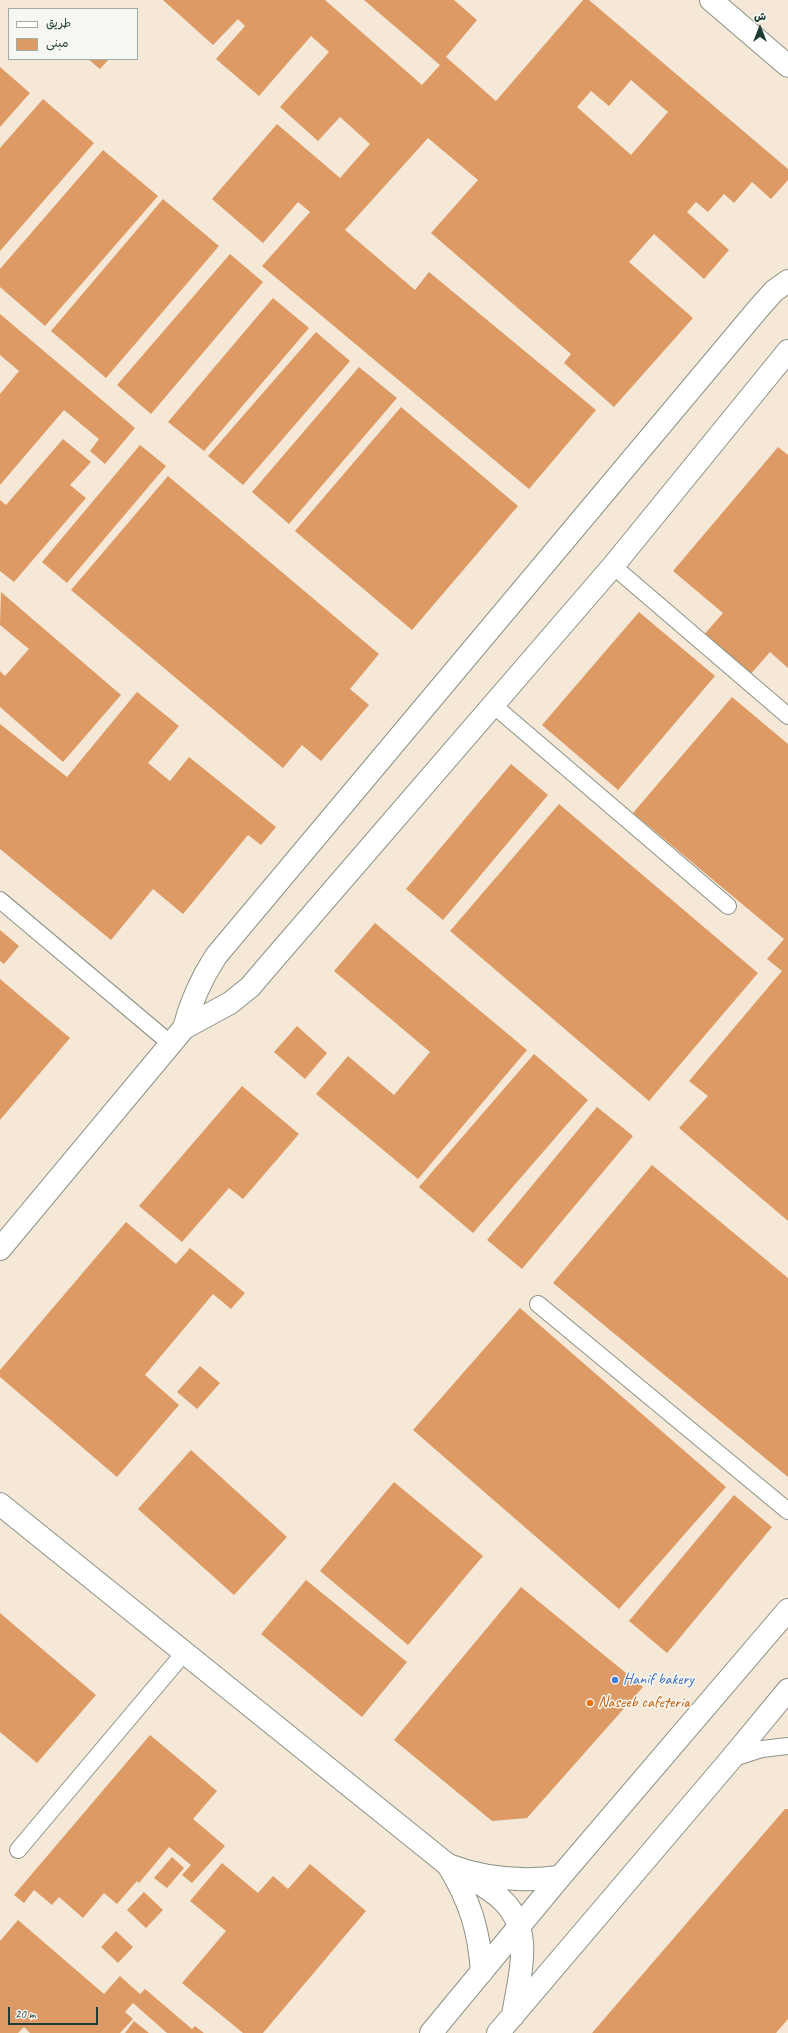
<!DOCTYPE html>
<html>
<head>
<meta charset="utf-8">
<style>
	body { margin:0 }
	#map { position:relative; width:788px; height:2033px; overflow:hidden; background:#f5e8d7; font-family:Caveat,"Playpen Sans Arabic",sans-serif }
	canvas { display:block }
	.legend { position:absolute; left:8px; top:8px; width:130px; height:52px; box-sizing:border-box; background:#f6f6f2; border:1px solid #a0aca6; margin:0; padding:5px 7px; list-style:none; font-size:12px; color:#1f3d34 }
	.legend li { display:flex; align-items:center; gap:8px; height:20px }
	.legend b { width:20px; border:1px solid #a0aca6 }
	.north { position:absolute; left:740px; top:8px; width:40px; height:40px; -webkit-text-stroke:3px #f6f6f2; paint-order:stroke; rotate:0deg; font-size:11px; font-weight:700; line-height:16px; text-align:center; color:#1f3d34 }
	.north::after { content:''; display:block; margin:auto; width:14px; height:18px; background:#1f3d34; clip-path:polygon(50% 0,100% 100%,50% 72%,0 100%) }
	.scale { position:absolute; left:8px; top:2007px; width:90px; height:18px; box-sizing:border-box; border:2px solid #1f3d34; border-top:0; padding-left:5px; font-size:12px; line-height:14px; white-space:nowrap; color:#1f3d34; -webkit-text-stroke:3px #f6f6f2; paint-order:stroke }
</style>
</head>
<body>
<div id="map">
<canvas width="788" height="2033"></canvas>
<ul class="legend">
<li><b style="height:5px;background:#fff"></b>طريق</li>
<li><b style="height:11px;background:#dd9a64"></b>مبنى</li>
</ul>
<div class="north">ش</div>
<div class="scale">20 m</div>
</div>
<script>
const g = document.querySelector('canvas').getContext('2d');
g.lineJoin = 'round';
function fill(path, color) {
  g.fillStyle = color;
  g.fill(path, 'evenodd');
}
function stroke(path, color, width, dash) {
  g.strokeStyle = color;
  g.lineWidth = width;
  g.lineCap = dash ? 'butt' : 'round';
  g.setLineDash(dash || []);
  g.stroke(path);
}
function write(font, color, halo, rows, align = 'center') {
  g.font = font + ' Caveat,sans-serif';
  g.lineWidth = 3;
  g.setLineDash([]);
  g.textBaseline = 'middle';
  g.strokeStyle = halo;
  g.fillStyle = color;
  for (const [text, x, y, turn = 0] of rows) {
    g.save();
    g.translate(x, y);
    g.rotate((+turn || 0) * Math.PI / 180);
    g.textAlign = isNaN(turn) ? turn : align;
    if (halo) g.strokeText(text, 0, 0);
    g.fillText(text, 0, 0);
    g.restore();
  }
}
fill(new Path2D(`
	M163 0H325L422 85 440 65 364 0H454L477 20 446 57 496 101 583 0H589L788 169V180L771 199 752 182 734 203 724 194 708 212 696 202 687 212 729 250 704 279 654 234 629 262 693 318 614 407 564 363 571 354 431 233 478 180 428 138 345 230 415 290 429 272 596 410 529 489 262 266 310 212 298 202 263 243 212 199 277 124 340 178 370 144 340 117 318 141 280 107 329 52 311 36 259 96 216 59 245 26 238 19 213 45ZM631 80 668 112 631 155 577 107 591 91 609 106Z
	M88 59H109L100 69Z
	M0 67 30 93 0 127Z
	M43 99 94 143 0 251V148Z
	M103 150 158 196 45 326 0 287V269Z
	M163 199 219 246 106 378 51 331Z
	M230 254 263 282 151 414 117 385Z
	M273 298 309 328 204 451 168 422Z
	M0 314 135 428 105 464 90 451 99 439 64 410 0 485V394L19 371 0 355Z
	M316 332 350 361 243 485 208 456Z
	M359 367 397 398 289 524 252 492Z
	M401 407 518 506 412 630 295 531Z
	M63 439 91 462 70 485 86 498 14 582 0 571V500L6 505Z
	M140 445 166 466 67 583 42 562Z
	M778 447 788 455V668L770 652 749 676 702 637 723 613 673 571Z
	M168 476 379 654 350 689 369 705 321 761 302 745 283 768 71 590Z
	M1 592 121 695 63 762 0 707V671L5 676 29 649 0 625Z
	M639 612 715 676 618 790 542 725Z
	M137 692 179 726 148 763 170 781 189 757 276 827 261 845 248 835 183 914 153 889 111 940 0 849V724L67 777Z
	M732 697 788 744V1221L679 1128 708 1096 689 1081 782 971 767 959 784 939 633 813Z
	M511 764 548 795 443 920 406 889Z
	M559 804 758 973 649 1101 450 931Z
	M375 923 527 1050 418 1179 316 1094 348 1056 394 1095 430 1052 334 971Z
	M0 930 19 946 4 964 0 961Z
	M0 979 70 1038 0 1120Z
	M297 1026 327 1053 305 1079 274 1052Z
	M534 1054 588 1100 473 1233 419 1187Z
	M242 1086 299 1134 243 1199 229 1188 182 1242 139 1206Z
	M597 1107 633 1136 522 1269 487 1240Z
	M652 1165 788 1278V1477L553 1283Z
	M126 1222 176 1264 190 1248 245 1293 231 1309 213 1294 145 1375 179 1405 117 1477 0 1377V1370Z
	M520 1308 726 1487 619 1609 413 1430Z
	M200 1366 220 1383 197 1409 177 1392Z
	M191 1450 287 1537 234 1595 138 1509Z
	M394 1482 483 1556 408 1645 320 1571Z
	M734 1495 772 1527 667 1653 629 1621Z
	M306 1580 407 1662 362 1717 261 1634Z
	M521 1587 643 1687 527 1818 492 1821 394 1740Z
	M0 1613 96 1695 37 1763 0 1732Z
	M150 1735 217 1791 193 1819 225 1846 192 1883 182 1875 191 1865 169 1847 139 1883 137 1881 117 1904 104 1893 83 1918 59 1897 52 1905 34 1890 24 1903 14 1895Z
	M785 1809H788V2019L776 2033H592Z
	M172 1857 184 1868 167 1888 154 1878Z
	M222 1863 258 1893 273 1876 288 1889 310 1864 366 1911 263 2033H243L182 1983 226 1931 190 1901Z
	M144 1892 163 1910 146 1928 127 1910Z
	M18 1920 104 1994 120 1976 140 1994 145 1989 192 2029 195 2026 204 2033H167L133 2003 125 2012 133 2019 120 2033H30L24 2027 18 2033H0V1941Z
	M116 1931 133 1947 118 1963 101 1947Z
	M134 2021 149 2033H125Z`), '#dd9a64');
const service = new Path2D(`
	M613 566 788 716
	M492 704 728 906
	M0 900 171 1044
	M538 1304 788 1511
	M731 1759 762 1749 788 1746
	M18 1850 184 1653`);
const minor = new Path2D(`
	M184 1028C191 1001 201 979 216 956L758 309 774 291 788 281
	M0 1249 184 1028 230 1003 250 987 267 967 613 566 788 351
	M0 1504 448 1865C485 1879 521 1882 560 1877
	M448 1865C470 1901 479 1930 482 1972`);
const secondary = new Path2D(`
	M711 0 788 66
	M448 1865C465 1875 485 1885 500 1898 536 1930 519 1974 513 2016
	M431 2033 560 1877 788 1610
	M498 2033 731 1759 788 1690`);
stroke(service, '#8a9286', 18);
stroke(minor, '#8a9286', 24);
stroke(secondary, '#8a9286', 24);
stroke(service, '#fff', 16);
stroke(minor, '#fff', 22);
stroke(secondary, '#fff', 22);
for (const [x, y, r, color] of [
	[615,1680,4,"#3f7fe0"],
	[590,1703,4,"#e8710a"]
]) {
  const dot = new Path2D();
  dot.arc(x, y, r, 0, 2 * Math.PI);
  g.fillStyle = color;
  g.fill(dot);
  stroke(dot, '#f6f6f2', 1.5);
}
write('16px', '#366cbe', '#f6f6f2', [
	["Hanif bakery",623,1680]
], 'left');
write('16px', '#c56008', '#f6f6f2', [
	["Naseeb cafeteria",598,1703]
], 'left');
</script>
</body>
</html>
